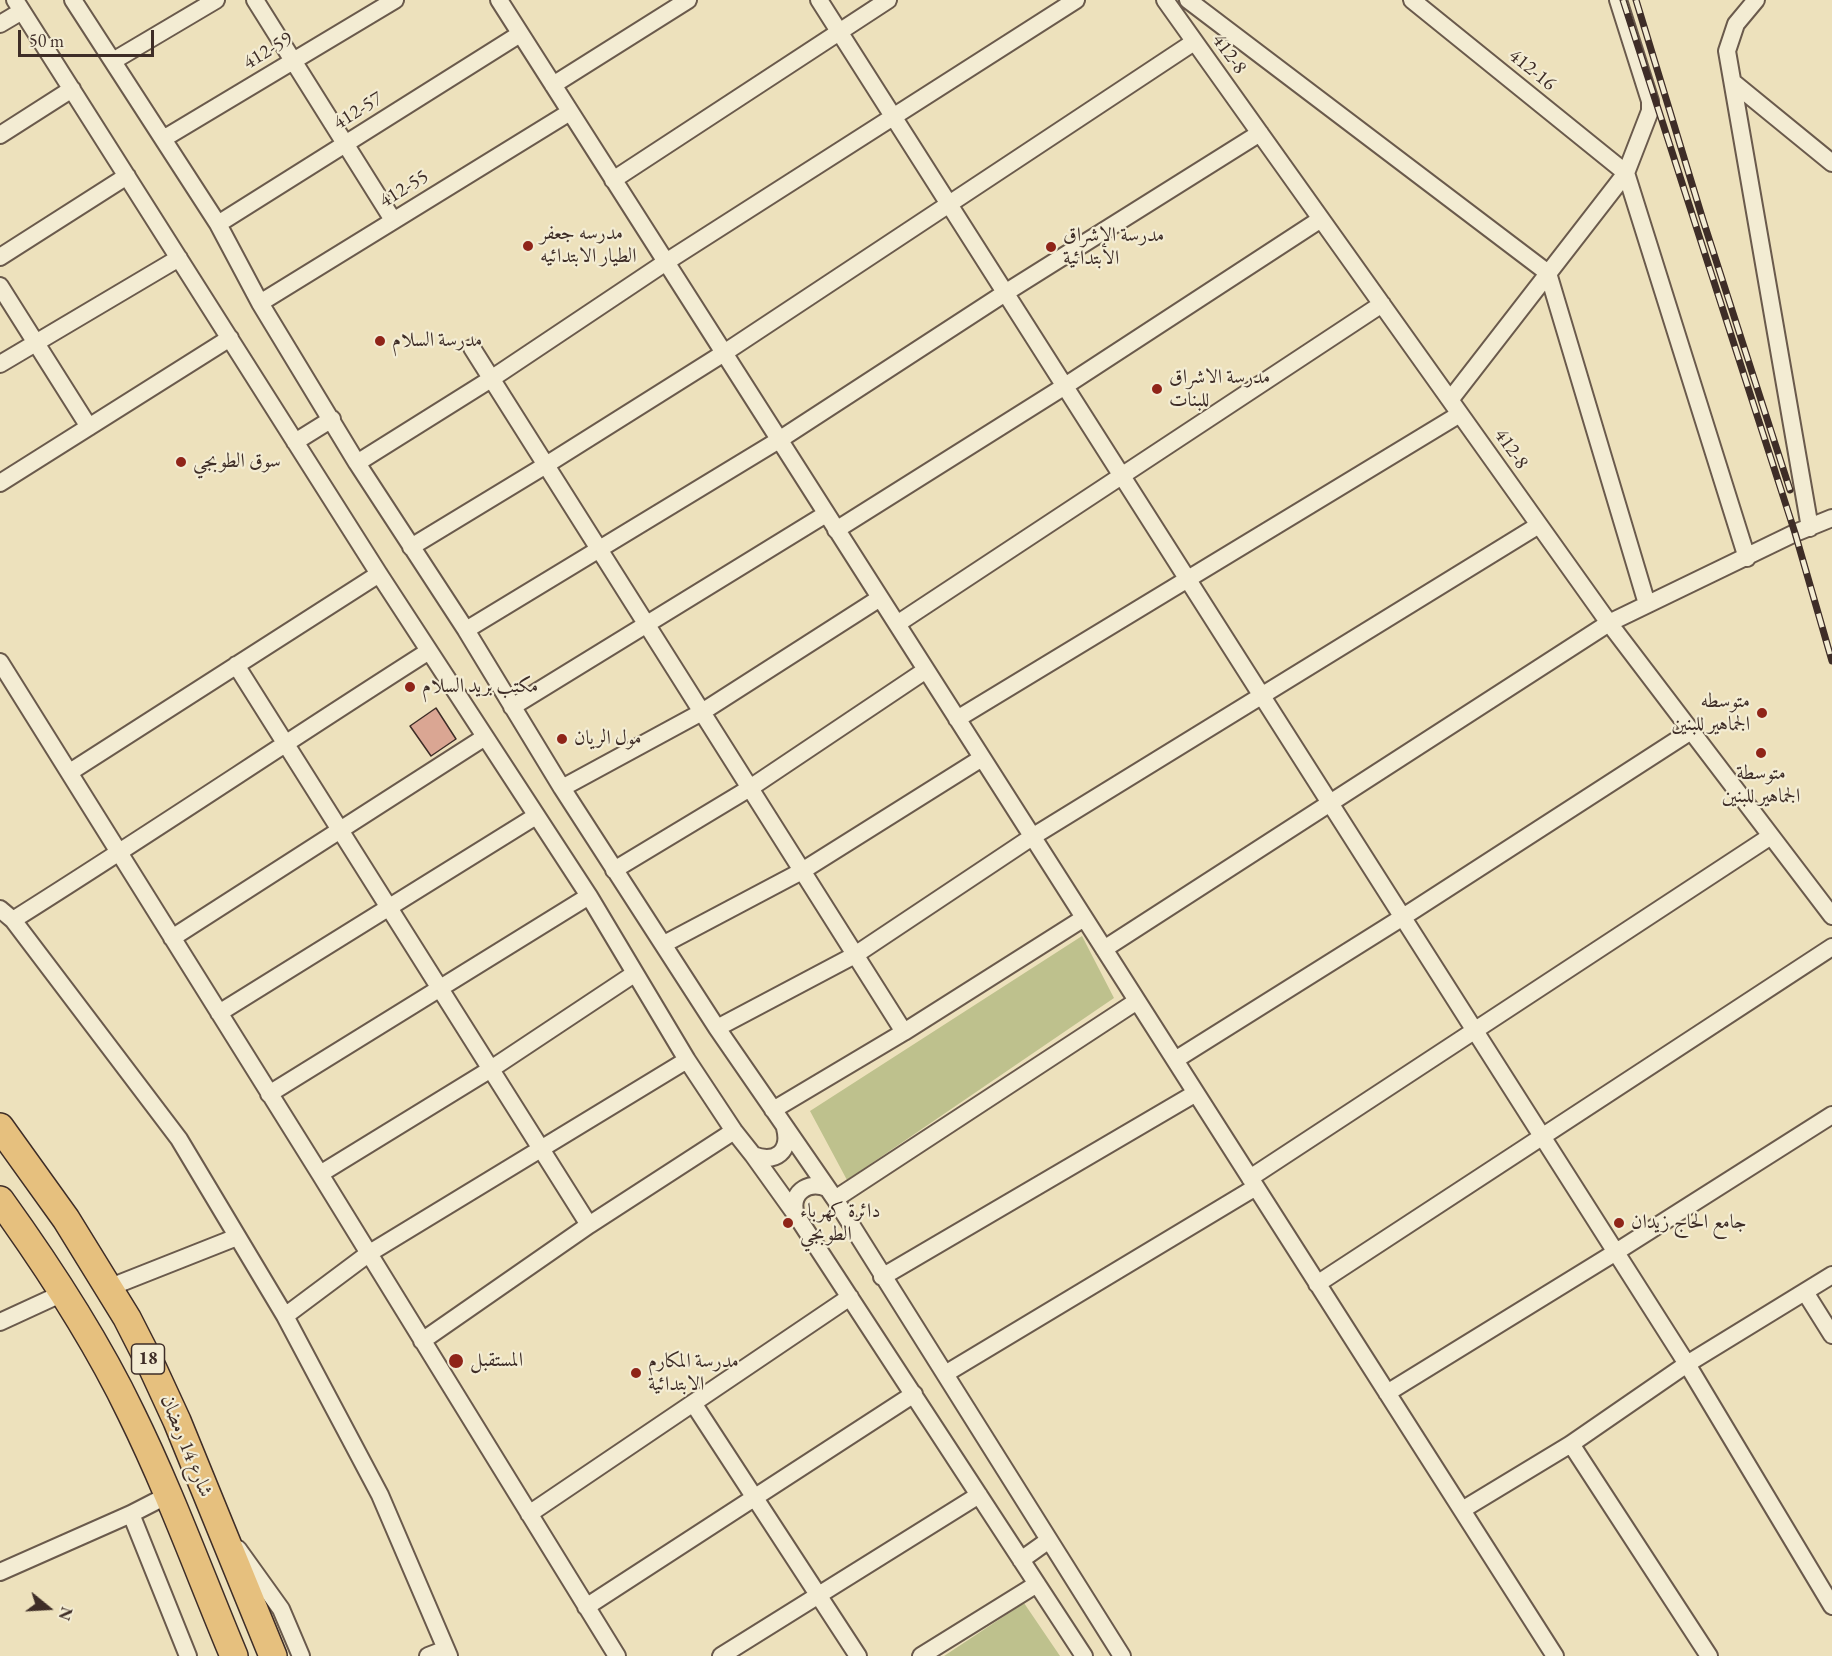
<!DOCTYPE html>
<html>
<head>
<meta charset="utf-8">
<style>
	body { margin:0 }
	#map { position:relative; width:1832px; height:1656px; overflow:hidden; background:#ede1bc; font-family:"EB Garamond",serif }
	canvas { display:block }
	.north { position:absolute; left:18px; top:1578px; width:60px; height:60px; -webkit-text-stroke:4px #f3ecd3; paint-order:stroke; rotate:108deg; font-size:16px; font-weight:700; line-height:24px; text-align:center; color:#3e2d27 }
	.north::after { content:''; display:block; margin:auto; width:21px; height:27px; background:#3e2d27; clip-path:polygon(50% 0,100% 100%,50% 72%,0 100%) }
	.scale { position:absolute; left:18px; top:30px; width:136px; height:27px; box-sizing:border-box; border:3px solid #3e2d27; border-top:0; padding-left:8px; font-size:18px; line-height:21px; white-space:nowrap; color:#3e2d27; -webkit-text-stroke:4px #f3ecd3; paint-order:stroke }
</style>
</head>
<body>
<div id="map">
<canvas width="1832" height="1656"></canvas>
<div class="north">N</div>
<div class="scale">50 m</div>
</div>
<script>
const g = document.querySelector('canvas').getContext('2d');
g.lineJoin = 'round';
function fill(path, color) {
  g.fillStyle = color;
  g.fill(path, 'evenodd');
}
function stroke(path, color, width, dash) {
  g.strokeStyle = color;
  g.lineWidth = width;
  g.lineCap = dash ? 'butt' : 'round';
  g.setLineDash(dash || []);
  g.stroke(path);
}
function write(font, color, halo, rows, align = 'center') {
  g.font = font + ' "EB Garamond",Amiri,serif';
  g.lineWidth = 4.5;
  g.setLineDash([]);
  g.textBaseline = 'middle';
  g.strokeStyle = halo;
  g.fillStyle = color;
  for (const [text, x, y, turn = 0] of rows) {
    g.save();
    g.translate(x, y);
    g.rotate((+turn || 0) * Math.PI / 180);
    g.textAlign = isNaN(turn) ? turn : align;
    if (halo) g.strokeText(text, 0, 0);
    g.fillText(text, 0, 0);
    g.restore();
  }
}
fill(new Path2D(`
	M1082 936 1114 998 847 1180 810 1111Z
	M1024 1603 1060 1656H944Z`), '#bec18d');
const building = new Path2D(`
	M436 708 456 739 431 756 410 726Z`);
fill(building, '#daa693');
stroke(building, '#3e2d27', 1.5);
const street = new Path2D(`
	M15 0 379 574 589 896 687 1060 734 1131 753 1155 796 1215 1084 1656
	M73 0 218 224 260 303 357 463 466 630 562 788 717 1028 835 1199 1122 1656
	M255 0 393 220
	M499 0 1555 1656
	M819 0 1687 1364 1832 1606
	M1165 0 1609 623 1832 916
	M1188 0 1548 273 1647 604
	M1412 0 1626 173 1747 558
	M1756 0 1736 24 1727 51 1810 528
	M0 24 22 11
	M113 61 216 0
	M1734 83 1832 163
	M553 85 688 0
	M0 135 72 89
	M163 139 395 0
	M613 180 888 0
	M218 224 520 34
	M0 257 127 176
	M0 286 89 427
	M260 303 570 112
	M472 348 904 1032
	M0 364 179 258
	M1450 400 1626 173 1650 111V101L1618 0
	M295 442 332 419
	M357 463 491 379 666 262 1076 0
	M0 483 230 338
	M836 530 1065 386 1321 219
	M411 547 546 465 724 353 1194 42
	M897 624 1382 304
	M466 630 779 440 1005 293 1260 133
	M0 662 320 1174 617 1656
	M236 665 589 1225
	M512 707 826 514
	M957 719 1460 414
	M70 772 379 574
	M562 788 702 712 880 598
	M614 870 750 788 926 670
	M0 909 13 920 179 1139 285 1316 380 1495 449 1656
	M13 920C153 832 289 740 429 651
	M172 938 485 737
	M664 944 802 871 982 758
	M1104 949 1609 623 1795 533 1832 518
	M219 1013 536 816
	M717 1028 855 955 1032 837 1539 525
	M1175 1060 1403 917 1691 731
	M269 1094 589 896
	M773 1110 904 1032 1084 918
	M753 1155C776 1164 791 1151 785 1128
	M320 1174 491 1069 634 974
	M1250 1178 1771 836
	M835 1199 1137 1001
	M796 1215C789 1194 807 1180 827 1188
	M882 1277 1196 1093
	M1317 1284 1832 947
	M108 1288 237 1237
	M1805 1292 1832 1335
	M285 1316 368 1254 687 1060
	M0 1322 63 1293
	M422 1341 589 1225 734 1131
	M945 1374 1256 1187
	M1387 1393 1616 1252 1832 1115
	M693 1403 858 1656
	M1571 1444 1709 1656
	M1462 1510 1571 1444 1687 1364 1832 1275
	M131 1514 188 1656
	M529 1514 850 1297
	M238 1549 281 1609 301 1656
	M1021 1560 1049 1540
	M0 1572 131 1514 168 1495
	M586 1607 914 1394
	M428 1656 446 1649
	M721 1656 979 1495
	M921 1656 1037 1584`);
const primary = new Path2D(`
	M0 1127 66 1219 127 1318 153 1369 177 1421 273 1656
	M0 1200C49 1268 95 1338 131 1413 170 1492 200 1575 234 1656`);
stroke(street, '#6a5a4c', 20);
stroke(primary, '#3e2d27', 30);
stroke(street, '#f3ecd3', 16);
stroke(primary, '#e6c07e', 27);
const rail = new Path2D(`
	M1623 0 1795 533 1832 661
	M1636 0 1703 220 1790 490`);
stroke(rail, '#3e2d27', 7);
stroke(rail, '#f3ecd3', 4.5, [14]);
for (const [x, y, r, color] of [
	[528,246,6,"#8f2418"],
	[1051,247,6,"#8f2418"],
	[380,341,6,"#8f2418"],
	[1157,389,6,"#8f2418"],
	[181,462,6,"#8f2418"],
	[410,687,6,"#8f2418"],
	[1762,713,6,"#8f2418"],
	[562,739,6,"#8f2418"],
	[1761,753,6,"#8f2418"],
	[788,1223,6,"#8f2418"],
	[1619,1223,6,"#8f2418"],
	[456,1361,8,"#8f2418"],
	[636,1373,6,"#8f2418"]
]) {
  const dot = new Path2D();
  dot.arc(x, y, r, 0, 2 * Math.PI);
  g.fillStyle = color;
  g.fill(dot);
  stroke(dot, '#f3ecd3', 2);
}
for (const [x, y, w] of [
	[148,1359,33]
]) {
  const box = new Path2D();
  box.roundRect(x - w / 2, y - 15, w, 30, 4.5);
  g.fillStyle = '#f3ecd3';
  g.fill(box);
  stroke(box, '#3e2d27', 1.5);
}
write('bold 18px', '#3e2d27', null, [
	["18",148,1359]
]);
write('20px', '#3e2d27', '#f3ecd3', [
	["412-59",268,51,-31],
	["412-8",1229,54,54],
	["412-16",1532,70,39],
	["412-57",358,111,-32],
	["412-55",404,189,-32],
	["412-8",1511,449,55],
	["شارع 14 رمضان",186,1446,68]
]);
write('20px', '#3e2d27', '#f3ecd3', [
	["مدرسه جعفر",540,234],
	["الطيار الابتدائيه",540,257],
	["مدرسة الإشراق",1063,236],
	["الابتدائية",1063,259],
	["مدرسة السلام",392,341],
	["مدرسة الاشراق",1169,378],
	["للبنات",1169,401],
	["سوق الطوبجي",193,462],
	["مكتب بريد السلام",422,687],
	["متوسطه",1750,702,"right"],
	["الجماهير للبنين",1750,725,"right"],
	["مول الريان",574,739],
	["متوسطة",1761,774,"center"],
	["الجماهير للبنين",1761,797,"center"],
	["دائرة كهرباء",800,1212],
	["الطوبجي",800,1235],
	["جامع الحاج زيدان",1631,1223],
	["المستقبل",470,1361],
	["مدرسة المكارم",648,1362],
	["الابتدائية",648,1385]
], 'left');
</script>
</body>
</html>
